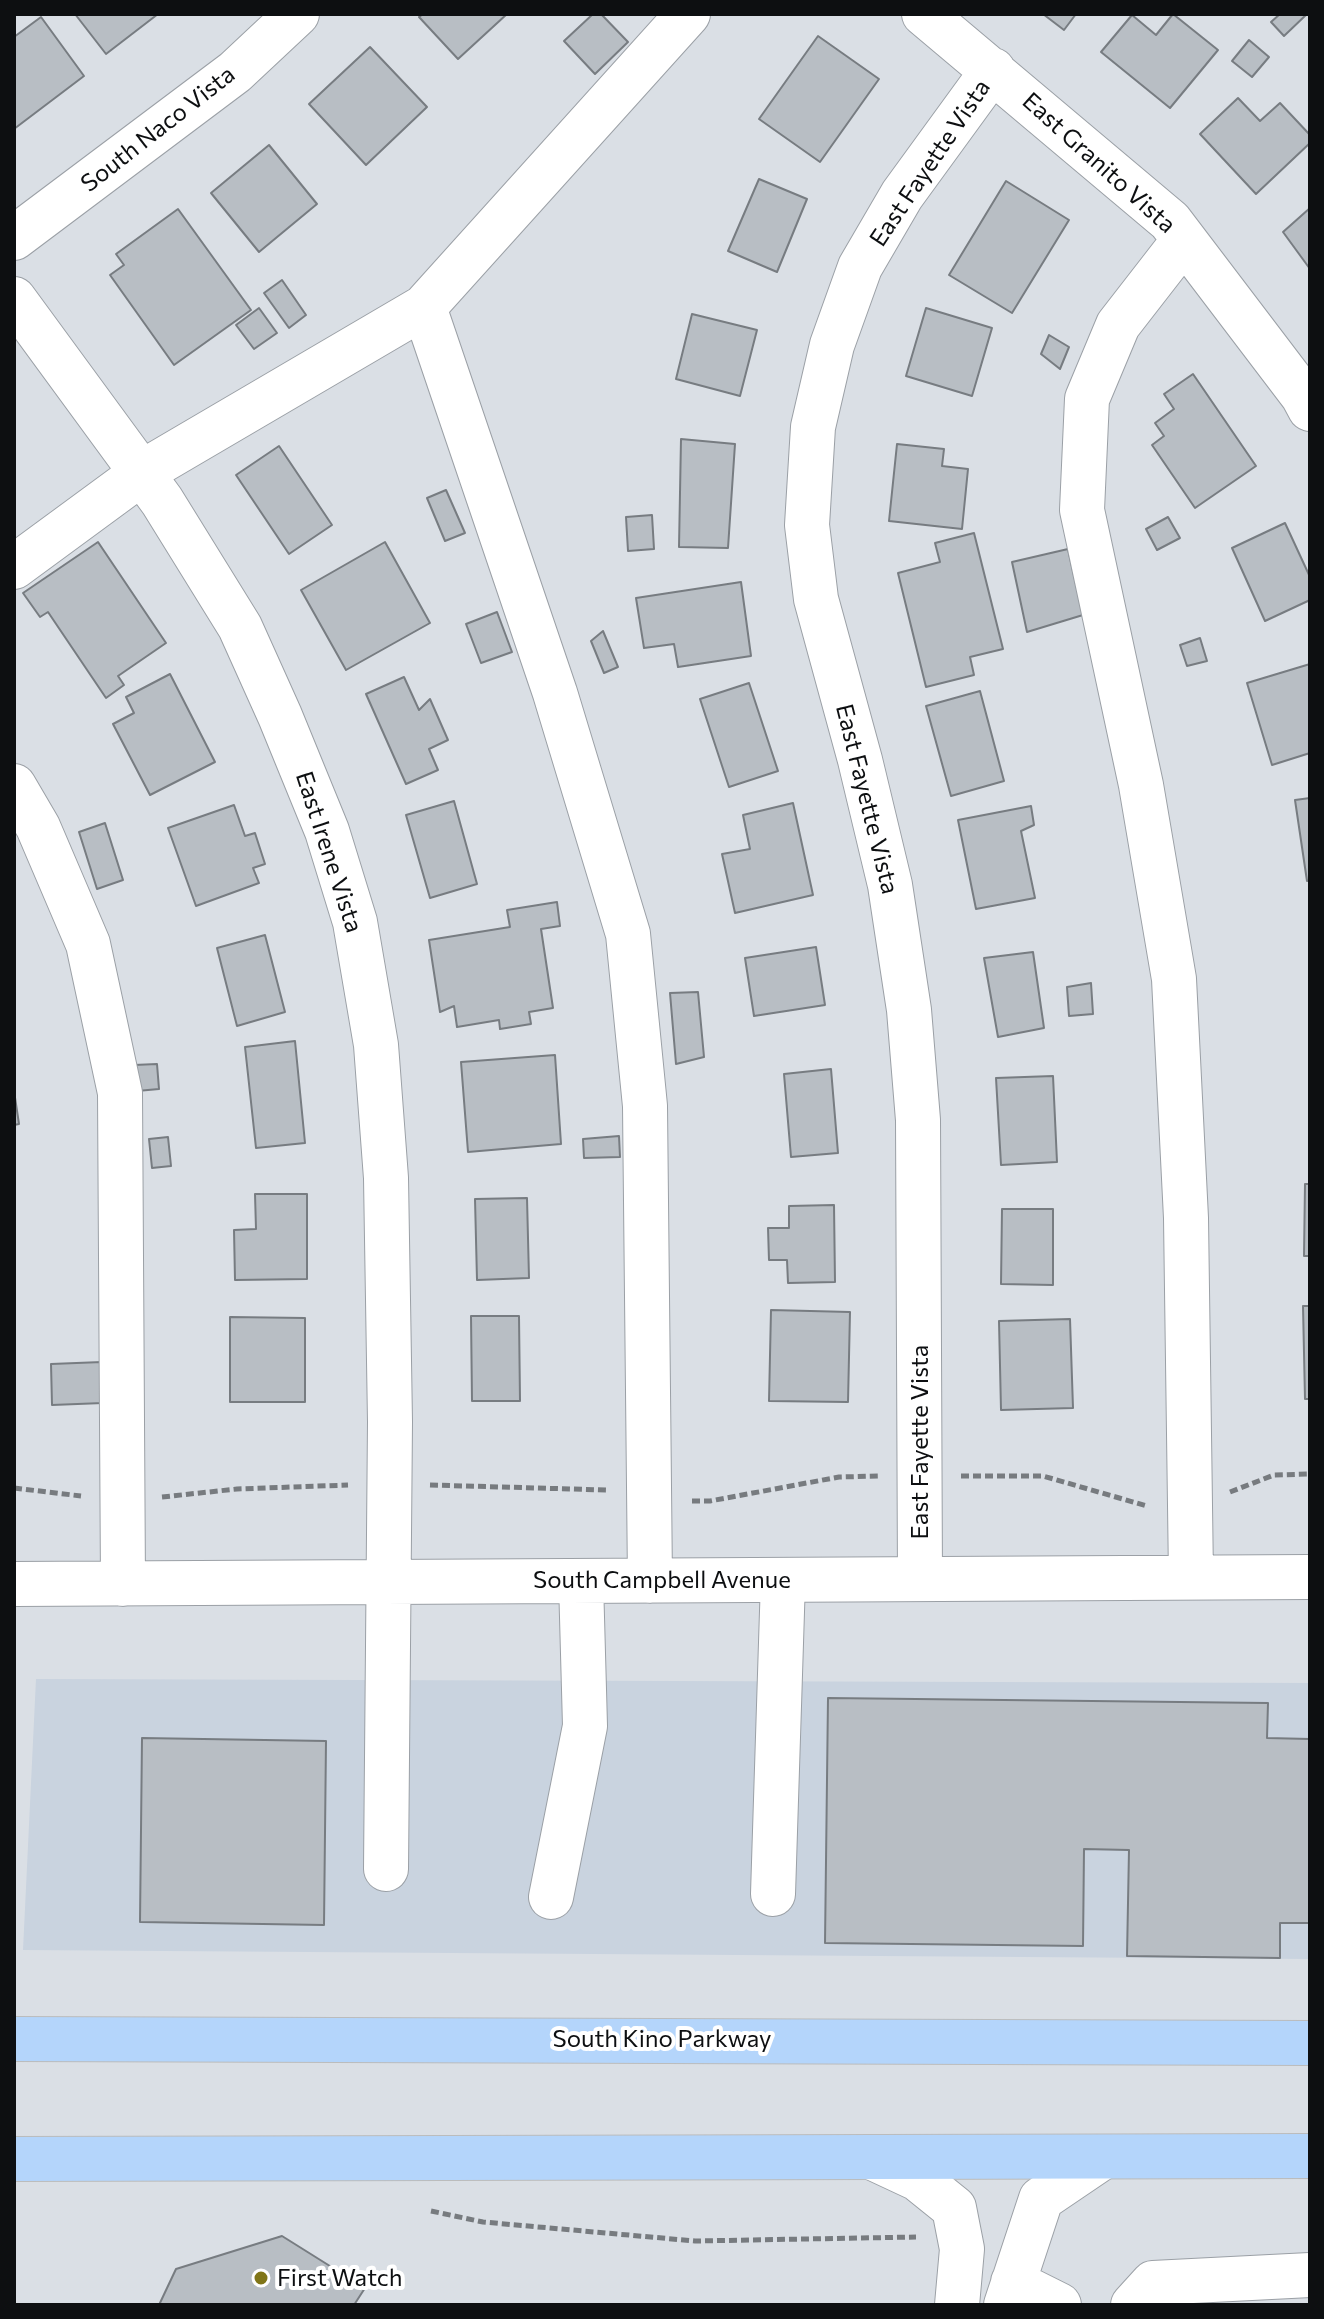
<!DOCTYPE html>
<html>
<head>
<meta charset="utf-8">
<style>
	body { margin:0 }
	#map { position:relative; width:1324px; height:2319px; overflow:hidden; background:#dadfe5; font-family:Commissioner,sans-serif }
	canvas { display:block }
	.frame { position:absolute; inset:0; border:16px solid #0d0f11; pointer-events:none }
</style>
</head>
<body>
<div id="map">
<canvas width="1324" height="2319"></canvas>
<div class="frame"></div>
</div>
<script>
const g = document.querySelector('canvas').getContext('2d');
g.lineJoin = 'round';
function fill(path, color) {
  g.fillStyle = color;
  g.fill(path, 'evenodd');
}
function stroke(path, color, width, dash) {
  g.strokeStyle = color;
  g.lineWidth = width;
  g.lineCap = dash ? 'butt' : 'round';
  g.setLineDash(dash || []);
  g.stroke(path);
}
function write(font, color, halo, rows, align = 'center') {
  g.font = font + ' Commissioner,sans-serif';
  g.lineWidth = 8;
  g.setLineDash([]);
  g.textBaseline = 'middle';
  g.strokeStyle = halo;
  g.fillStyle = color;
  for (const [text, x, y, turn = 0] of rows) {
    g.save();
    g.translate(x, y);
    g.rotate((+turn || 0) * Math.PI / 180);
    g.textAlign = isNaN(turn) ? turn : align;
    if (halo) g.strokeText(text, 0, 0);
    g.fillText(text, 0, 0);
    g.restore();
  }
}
fill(new Path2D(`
	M36 1679 1310 1683V1959L23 1950Z`), '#c9d3df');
const building = new Path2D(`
	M75 14H158L106 54Z
	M423 14H507L458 59 419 17Z
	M593 14H601L628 42 595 74 564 41Z
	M1043 14H1076L1064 30Z
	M1173 14 1218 50 1170 108 1101 52 1132 15 1156 35Z
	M1280 14H1307L1284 36 1271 22Z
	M41 17 84 76 14 129V37Z
	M818 36 879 79 820 162 759 119Z
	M1249 40 1269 57 1252 77 1232 61Z
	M370 47 427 107 366 165 309 104Z
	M1238 98 1260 121 1280 103 1310 135V143L1256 194 1200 134Z
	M269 145 317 204 259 252 211 193Z
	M759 179 807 199 777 272 728 251Z
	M1006 181 1069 220 1012 313 949 275Z
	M1310 208V269L1283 232Z
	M178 209 251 310 174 365 110 275 124 265 116 254Z
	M282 280 306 315 289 328 264 293Z
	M259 308 277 333 254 349 236 325Z
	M926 308 992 328 972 396 906 376Z
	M692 314 757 330 740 396 676 379Z
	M1049 335 1069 347 1060 369 1041 354Z
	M1193 374 1256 466 1195 508 1152 445 1164 436 1155 423 1174 409 1164 394Z
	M681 439 735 444 728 548 679 547Z
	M897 444 944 449 942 466 968 469 962 529 889 521Z
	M279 446 332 525 289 554 236 475Z
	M446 490 465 533 445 541 427 498Z
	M652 515 654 549 628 551 626 517Z
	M1168 517 1180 538 1157 550 1146 529Z
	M1285 523 1310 577V600L1265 621 1232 548Z
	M974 533 1003 649 970 657 974 675 926 687 898 573 940 562 935 543Z
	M98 542 166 643 118 676 124 685 106 698 48 612 40 617 23 593Z
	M385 542 430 623 346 670 301 590Z
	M1068 549 1083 615 1027 632 1012 562Z
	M741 582 751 656 678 667 674 644 644 648 636 598Z
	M497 612 512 652 481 663 466 624Z
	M603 631 618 667 604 673 591 641Z
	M1200 638 1207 661 1187 666 1180 645Z
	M1310 664V753L1272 765 1247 683Z
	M170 674 215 762 150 795 113 724 134 713 126 697Z
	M404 677 419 710 430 699 448 740 429 749 438 770 406 784 366 694Z
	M749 683 778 771 729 787 700 699Z
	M980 691 1004 781 951 796 926 706Z
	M1310 798V880L1307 881 1295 800Z
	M454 801 477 884 430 898 406 815Z
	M793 803 813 895 735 913 722 854 750 849 743 815Z
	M234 805 245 836 255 833 265 864 253 868 259 883 196 906 168 828Z
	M1031 806 1034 825 1021 831 1035 898 976 909 958 820Z
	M105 823 123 880 97 889 79 832Z
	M557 902 560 926 541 929 553 1008 529 1012 531 1024 500 1029 499 1020 457 1027 454 1006 440 1012 429 940 510 927 507 910Z
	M265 935 285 1012 237 1026 217 948Z
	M816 947 825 1005 754 1016 745 958Z
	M1033 952 1044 1028 998 1037 984 958Z
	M1091 983 1093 1014 1069 1016 1067 987Z
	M698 992 704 1057 676 1064 670 993Z
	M295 1041 305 1143 256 1148 245 1047Z
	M555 1055 561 1144 468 1152 461 1062Z
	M157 1064 159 1089 137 1091 134 1065Z
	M831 1069 838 1153 791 1157 784 1074Z
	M1053 1076 1057 1162 1001 1165 996 1078Z
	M14 1091 19 1124 14 1125Z
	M619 1136 620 1157 584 1158 583 1139Z
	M168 1137 171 1166 152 1168 149 1139Z
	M1305 1184H1310V1256H1304Z
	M255 1194H307V1279L235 1280 234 1230 256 1229Z
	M527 1198 529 1278 477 1280 475 1199Z
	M834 1205 835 1282 788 1283 787 1260H769L768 1228H789V1206Z
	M1002 1209H1053V1285L1001 1284Z
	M1303 1306H1310V1399H1305Z
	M771 1310 850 1312 848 1402 769 1401Z
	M471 1316H519L520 1401H472Z
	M230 1317 305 1318V1402H230Z
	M1070 1319 1073 1408 1001 1410 999 1321Z
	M102 1362 103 1403 52 1405 51 1364Z
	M828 1698 1268 1703 1267 1738 1310 1739V1923H1280V1958L1127 1956 1129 1850 1084 1849 1083 1946 825 1943Z
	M142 1738 326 1741 324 1925 140 1922Z
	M282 2236 365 2288 354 2305H159L176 2269Z`);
fill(building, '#b8bec4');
stroke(building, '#777c81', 2);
const minor = new Path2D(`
	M924 14 1170 221 1303 396 1310 409
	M14 238 235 72 297 14
	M1184 240 1118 325 1087 399 1082 510 1141 785 1174 979 1186 1218 1191 1577
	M14 299 162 501 240 627 280 716 327 831 355 922 376 1045 386 1178 390 1422 386 1869
	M424 307 555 693 628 934 645 1106 650 1581
	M14 567 146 470 424 307 688 14
	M14 786 38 827 88 944 120 1093 123 1584
	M920 1579 918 1120 909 1010 890 885 860 760 816 599 807 525 813 427 832 345 860 267 902 195 993 70
	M14 1584 1310 1577
	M773 1894 783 1580
	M551 1897 585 1726 581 1581
	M873 2158 918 2179 954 2208 962 2249 957 2305
	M1013 2282 1059 2305
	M1006 2305 1041 2199 1103 2157
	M1133 2305 1153 2283 1310 2275`);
const major = new Path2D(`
	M14 2039 1310 2043
	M14 2159 1310 2156`);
stroke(minor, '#9ba0a6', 46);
stroke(major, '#bbbcbc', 46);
stroke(new Path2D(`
	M961 1476H1043L1147 1506
	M430 1485 607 1490
	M14 1488 81 1496
	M1230 1492 1274 1475 1310 1474
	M162 1497 237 1489 348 1485
	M692 1501H710L839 1477 879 1476
	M431 2211 483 2222 695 2241 916 2237`), '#777b7f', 5, [8, 4]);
stroke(minor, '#fff', 44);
stroke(major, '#b4d5fb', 44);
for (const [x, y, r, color] of [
	[261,2278,8,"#807518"]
]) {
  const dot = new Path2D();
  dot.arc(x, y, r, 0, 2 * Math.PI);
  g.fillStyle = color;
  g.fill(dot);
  stroke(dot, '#fff', 3);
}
write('24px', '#0d0f11', '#fff', [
	["South Naco Vista",158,129,-38],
	["East Fayette Vista",930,163,-56],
	["East Granito Vista",1099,163,42],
	["East Fayette Vista",867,799,76],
	["East Irene Vista",329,852,72],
	["East Fayette Vista",920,1442,-90],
	["South Campbell Avenue",662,1580],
	["South Kino Parkway",662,2039]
]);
write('24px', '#0d0f11', '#fff', [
	["First Watch",277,2278]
], 'left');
</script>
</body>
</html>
